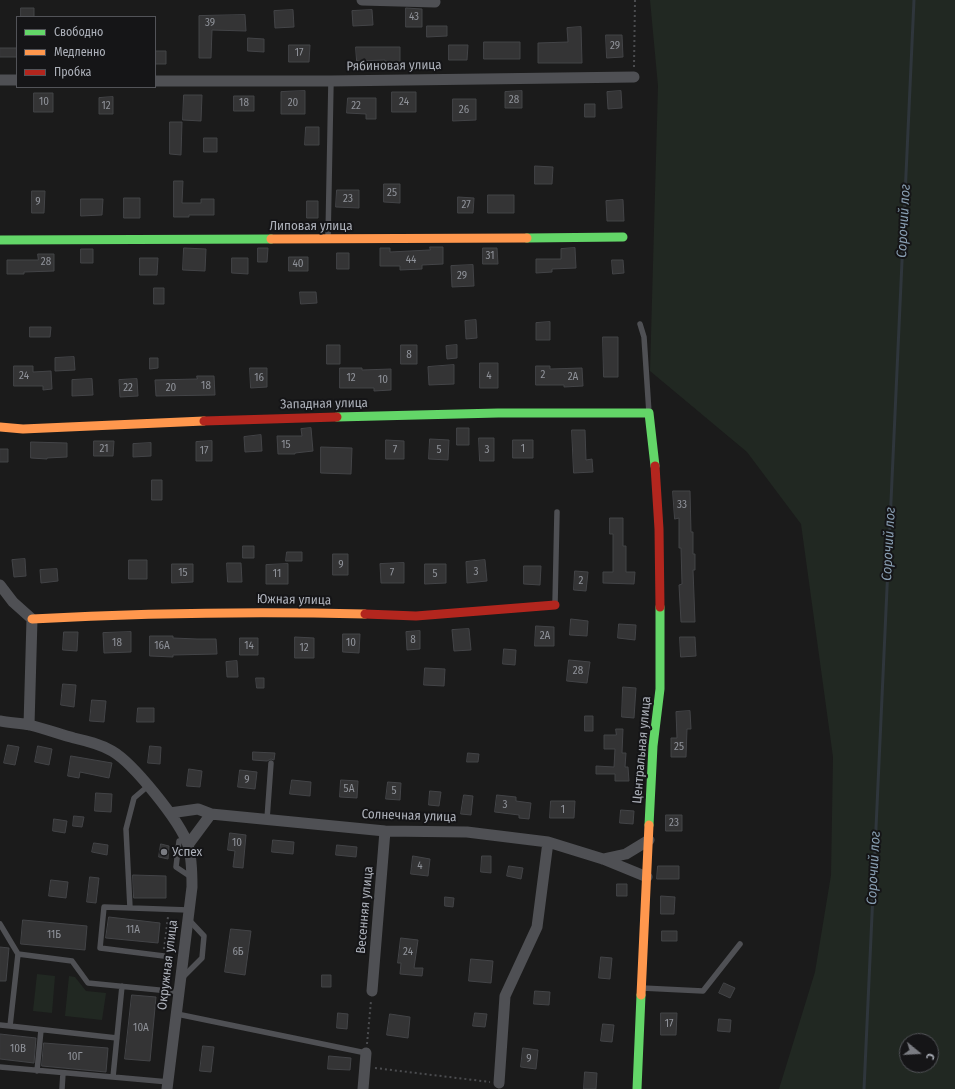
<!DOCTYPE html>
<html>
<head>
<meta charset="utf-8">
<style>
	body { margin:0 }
	#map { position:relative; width:955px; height:1089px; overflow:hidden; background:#1b1b1b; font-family:"Fira Sans Condensed",sans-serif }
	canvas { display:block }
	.legend { position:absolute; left:16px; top:16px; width:140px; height:72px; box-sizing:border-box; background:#151517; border:1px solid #525358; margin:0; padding:5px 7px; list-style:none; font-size:12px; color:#adb1ba }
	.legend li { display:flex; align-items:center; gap:8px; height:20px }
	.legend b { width:20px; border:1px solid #525358 }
	.north { position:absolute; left:899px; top:1033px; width:40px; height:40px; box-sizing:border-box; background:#151517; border:1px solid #525358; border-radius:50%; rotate:108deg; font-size:11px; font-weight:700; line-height:16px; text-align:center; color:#adb1ba }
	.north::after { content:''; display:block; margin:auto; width:14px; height:18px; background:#7a7c82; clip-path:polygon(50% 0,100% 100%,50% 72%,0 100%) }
</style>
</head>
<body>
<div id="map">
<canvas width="955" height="1089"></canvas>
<ul class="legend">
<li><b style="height:5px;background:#63d668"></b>Свободно</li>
<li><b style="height:5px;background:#ff974d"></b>Медленно</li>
<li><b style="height:5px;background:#b3261e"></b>Пробка</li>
</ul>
<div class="north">С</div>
</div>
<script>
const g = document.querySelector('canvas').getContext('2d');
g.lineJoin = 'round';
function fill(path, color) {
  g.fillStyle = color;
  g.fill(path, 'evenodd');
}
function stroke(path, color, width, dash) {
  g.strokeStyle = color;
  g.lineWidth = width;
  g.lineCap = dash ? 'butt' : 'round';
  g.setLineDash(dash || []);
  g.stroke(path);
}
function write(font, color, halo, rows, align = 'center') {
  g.font = font + ' "Fira Sans Condensed",sans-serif';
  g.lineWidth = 4;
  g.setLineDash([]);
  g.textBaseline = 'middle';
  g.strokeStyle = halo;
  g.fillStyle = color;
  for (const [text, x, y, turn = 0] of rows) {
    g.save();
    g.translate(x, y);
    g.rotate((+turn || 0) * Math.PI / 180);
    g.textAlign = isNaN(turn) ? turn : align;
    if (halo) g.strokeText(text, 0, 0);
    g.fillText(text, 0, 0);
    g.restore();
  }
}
fill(new Path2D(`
	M650 0H955V1089H779L815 972 831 875 833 757 801 524 747 452 650 371 658 86ZM907 1041H931V1065H907Z
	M37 974 55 976 52 1013 33 1011Z
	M69 976 75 977 86 991 106 993 102 1020 65 1016Z`), '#212822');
stroke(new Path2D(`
	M864 1089 914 0`), '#2f363c', 3);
const building = new Path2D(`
	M21 8H34V17H21Z
	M406 8 422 9V27H406Z
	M293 10 294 27 275 28 274 11Z
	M372 10 373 25 353 26 352 11Z
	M245 15 246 31 212 30 211 58H199V16Z
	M427 26H447V36L427 37Z
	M581 27 582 63H538V43L568 42 567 28Z
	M606 35H622L623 57 607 58Z
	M248 38 264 39V52L248 51Z
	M484 42H520V59H484Z
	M289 45H310L309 62H289Z
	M449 45H468L467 60H449Z
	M356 47H400V63L385 62V60L357 61Z
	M0 48H17V57H0Z
	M155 51H166V64H155Z
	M305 91V114H281V92Z
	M522 91V108H505V92Z
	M621 91 622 108 608 109 607 92Z
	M392 92H416V112H392Z
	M34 93H53V112H34Z
	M184 95H202L201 121 183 120Z
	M234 96H254V111H234Z
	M113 97V114H99V98Z
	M348 98H376V119H366V114L347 113Z
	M453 99H476V120L453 121Z
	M585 104H595V117H585Z
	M170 122H182L181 155 170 154Z
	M306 127H319V145H305Z
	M204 138H217V152H204Z
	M535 166 553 167 552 184H535Z
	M174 181H183L182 203H201V199H214V215H189V217H174Z
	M384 184H400V203L384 202Z
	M337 190H359V208L336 207Z
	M32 191H45L44 213H32Z
	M488 195H514V213H488Z
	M458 197 474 198 473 213H458Z
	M124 198H140V218H124Z
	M81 199H103L102 215 81 216Z
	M623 200 624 221H607L606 201Z
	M307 201H318V218H307Z
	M430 247H443V264L422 265V269L400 270V266H380V248H390V252L430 250Z
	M184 248 206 249 205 271 183 270Z
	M258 248H268L267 262H258Z
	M483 248H497L498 264H483Z
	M575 248 576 268 552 269V272L536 273V259H561V249Z
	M81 249H93V263H81Z
	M337 253H349V269H337Z
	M38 254H54V271L24 272V274H7V260H38Z
	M289 257H308V271H289Z
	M140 258H158L157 275H140Z
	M232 258H248V274L232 273Z
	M612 260H623L624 273 613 274Z
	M473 265 474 286 452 287 451 266Z
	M154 288H164V304H154Z
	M300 292H316L317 303 301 304Z
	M476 320 477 338 466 339 465 321Z
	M550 322V340H536V323Z
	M30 327H51L50 337H30Z
	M603 337H618V377H604Z
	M327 345H340V364H327Z
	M401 345H417V364H401Z
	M457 345V358L447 359 446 346Z
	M74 357 75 370 55 371V358Z
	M150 358H158V368L150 369Z
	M480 363H498V388H480Z
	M454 365V384L429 385 428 367Z
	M14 366H33V372L51 371 52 389 43 390V386H14Z
	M536 366H550V369L582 368 583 386 564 387V385H536Z
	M250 368H267V387L251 388Z
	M340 368H362V370L391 369V390L374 391V388H340Z
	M197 376H214L215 395 156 396 155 380 197 379Z
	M92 379 93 395 72 396V380Z
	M137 379 138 396 120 397 119 380Z
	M311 428 313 451 295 453V454H278L277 436H302L301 429Z
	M457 428H469V445H457Z
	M572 430H585L586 460 592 459 593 472 574 473Z
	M261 435 262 451 245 452 244 437Z
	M479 438H494V461H480Z
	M430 439 449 440 448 460 429 459Z
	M386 440 404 441V459H386Z
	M513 440H533V458H513Z
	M94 441H114L113 456H94Z
	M212 441V461H196V442Z
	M31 442 67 443V457L47 458V459L31 458Z
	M151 443V456L133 457V444Z
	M321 447 352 448 351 474 321 473Z
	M0 449H8V462H0Z
	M152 480H162V500H152Z
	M673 491H690L691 532H693V554H695V570H693L695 622H681L679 585 682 584 681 548H679V518L675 519Z
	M610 518H623V546H626V572H635L634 584 603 583V572H613V534H610Z
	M243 546H254V558H243Z
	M287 552H302V561H286Z
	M333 554H348V575H333Z
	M25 559 26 576 14 577 12 560Z
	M129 560H147V579H129Z
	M485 560 487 581 467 583 466 562Z
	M227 563H241L242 582H228Z
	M404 563V583H381L380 564Z
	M172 564H193V582L172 583Z
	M288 564V584H266V565Z
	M425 564H446V583L425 584Z
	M524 566H541L540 585 524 584Z
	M57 569 58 581 41 583 40 570Z
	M575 571 588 572 586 591 574 590Z
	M571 619 588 621 587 636 570 635Z
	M619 624 636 625 635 640 618 638Z
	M536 626 554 627V646H535Z
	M469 629 471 650 454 651 452 630Z
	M420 631V649L407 650 406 632Z
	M64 632H78L77 651 63 650Z
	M131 632V652L104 653 103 633Z
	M343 634H360L359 653 343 652Z
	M150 636H173V638L197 639H216L217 654 173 655V657L150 656Z
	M295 637 314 638V658H295Z
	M680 637H695L696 656 681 657Z
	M240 638H258V655H240Z
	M504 649 516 650 515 665 503 664Z
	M569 660 590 662 587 683 567 681Z
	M237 661 238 677H227L226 662Z
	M425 668 445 669 444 686 424 685Z
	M256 678H264V688H257Z
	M63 684 76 685 74 707 61 705Z
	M623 687 636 688 634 718 622 717Z
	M92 700 106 701 104 722 90 721Z
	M138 708H154V722H137Z
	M690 711 691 729H687L686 757H671V738H677L676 712Z
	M585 716H593V731H585Z
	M616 729H623L622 753H626L625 767H628L629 781H615V774H596V766L614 767 615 749H604V735H616Z
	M8 745 19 747 15 765 4 763Z
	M38 746 52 749 49 765 35 762Z
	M150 746 161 747 160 764 148 763Z
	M253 752 275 753 274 760 271 759 267 761 253 760Z
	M468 753 479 754 478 762H467Z
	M71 756 112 763 109 778 80 772 79 778 68 776Z
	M189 769 202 771 200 787 187 786Z
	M240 770 257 772 255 789 238 787Z
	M292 780 311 782 310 796 290 794Z
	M341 780 358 781 357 798 340 797Z
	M388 782 401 783 400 800 386 799Z
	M430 791 441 792 439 806 429 805Z
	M96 793 112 794 111 812 95 811Z
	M464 795 473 796 471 815 461 814Z
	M497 795 516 797V801L531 803 529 819 519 818V815L495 812Z
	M551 801H575L574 818H550Z
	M621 810 634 811 633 824 620 823Z
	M666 815H682V831H666Z
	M74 816 84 817 82 827 73 826Z
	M54 819 67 821 65 833 53 831Z
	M230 833 246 835 243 868 233 867 235 851 228 850Z
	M273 840 294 842 293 854 272 852Z
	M94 843 108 845 107 855 92 852Z
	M161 844 169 846 168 859 159 857Z
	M337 845 357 847 356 857 336 855Z
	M413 856 430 859 428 876 411 874Z
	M482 856H491V873L481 872Z
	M509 866 523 868 521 879 507 876Z
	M658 866H679V879H657Z
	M133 875 166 876V898H134Z
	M90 877 99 878 96 903 87 902Z
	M51 880 68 882 66 898 49 896Z
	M617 884H627V896H617Z
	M661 896 675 897 674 914H661Z
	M445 897 454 898 453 907 445 906Z
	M109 917 160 923 158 943 106 938Z
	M23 920 87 926 85 950 21 944Z
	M231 929 251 931 245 975 225 972Z
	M662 931H677V941H662Z
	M401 938 418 940 414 968H423L422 976 400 974 401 963H398Z
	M0 947 9 948 6 981H0Z
	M601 957 612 958 610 979 599 978Z
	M471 959 493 961 491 983 469 981Z
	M322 975H331V987H322Z
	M724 983 735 988 730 998 719 993Z
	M535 991 550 992 549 1005 534 1004Z
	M132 995 156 997 150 1061 125 1059Z
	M338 1013 348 1014 347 1029 337 1028Z
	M475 1013 487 1014 485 1027 473 1026Z
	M661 1013H677L676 1035H661Z
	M390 1014 410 1017 408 1038 387 1035Z
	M719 1019 731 1020 730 1032 718 1031Z
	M603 1024 614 1025 612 1042 601 1041Z
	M0 1034 36 1038 34 1063 0 1059Z
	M44 1043 108 1048 106 1072 42 1066Z
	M203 1046 214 1047 211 1072 200 1071Z
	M523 1048 538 1050 536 1069 521 1067Z
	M329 1056 351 1058 350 1070 328 1069Z
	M585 1072 597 1073 596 1089H584Z`);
fill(building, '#343435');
stroke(building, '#434447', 1);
stroke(new Path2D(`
	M634 67 635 0
	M164 949 168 917
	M367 1044 371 1001
	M375 1068 490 1082`), '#4b4c4f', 2, [2, 3]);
stroke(new Path2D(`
	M328 239 331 81
	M640 324 644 337 649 413
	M555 604 557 512
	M267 819 271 763
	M186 840 179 841 176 867 191 877
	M130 908 126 829 134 798 148 786
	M0 924 18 954
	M164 956 100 948 104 907 188 910
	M183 977 202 958 204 936 189 920
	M642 988 703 991 740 944
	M177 1014 366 1053
	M0 1025 10 1026
	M117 1038 10 1026 18 954 72 961 88 983 179 992
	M0 1067 169 1082
	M37 1071 41 1030
	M113 1077 122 986
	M62 1089 63 1073`), '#4f5054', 5.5);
stroke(new Path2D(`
	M362 0 435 2
	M0 80H17
	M155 81H331L634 77
	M0 585 13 602 32 619 29 725
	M0 721C10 723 21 723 30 725 45 729 60 734 74 738 87 741 100 744 112 751 133 763 180 821 188 845 192 858 192 873 192 887L167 1089
	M170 813 198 809 211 814 188 845
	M211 814 385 831 467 832 548 842 603 859 647 877
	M603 859 626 854 649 840
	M372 991 385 831
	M499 1083 505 996 537 927 548 842
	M363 1089 366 1053`), '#4f5054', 11);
stroke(new Path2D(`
	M527 238 623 237
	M0 240 271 239
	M337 417 498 413H649L655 466
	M649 825 653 746 660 689V607
	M637 1089 641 995`), '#63d668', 9);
stroke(new Path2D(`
	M271 239 527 238
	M0 427 23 429 204 421
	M32 619C143 613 254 611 365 614
	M641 995 649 825`), '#ff974d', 9);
stroke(new Path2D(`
	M204 421 337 417
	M655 466 659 529 660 607
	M365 614 416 616 555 605`), '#b3261e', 9);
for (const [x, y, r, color] of [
	[164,852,4,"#7a7c82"]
]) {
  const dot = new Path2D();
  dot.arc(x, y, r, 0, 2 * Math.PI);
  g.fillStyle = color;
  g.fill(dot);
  stroke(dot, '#151517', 1.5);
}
write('11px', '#8f9299', null, [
	["43",414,17],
	["39",210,23],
	["29",615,46],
	["17",299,53],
	["28",514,100],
	["10",44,102],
	["24",404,102],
	["18",244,103],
	["20",293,103],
	["12",106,106],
	["22",356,106],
	["26",464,110],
	["25",392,193],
	["23",348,199],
	["9",38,202],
	["27",466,205],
	["31",490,256],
	["44",411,260],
	["28",46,262],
	["40",298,264],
	["29",462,276],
	["8",409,355],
	["2",543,375],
	["24",24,376],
	["4",489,376],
	["2А",573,377],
	["16",259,378],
	["12",351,378],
	["10",383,380],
	["18",206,386],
	["22",128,388],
	["20",171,388],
	["15",286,445],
	["21",104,449],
	["1",523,449],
	["7",395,450],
	["5",439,450],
	["3",487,450],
	["17",204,451],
	["33",682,505],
	["9",341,565],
	["3",476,572],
	["15",183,573],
	["7",392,573],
	["11",277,574],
	["5",435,574],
	["2",581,581],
	["2А",545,636],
	["8",413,640],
	["18",117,643],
	["10",351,643],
	["16А",162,646],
	["14",249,646],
	["12",304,648],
	["28",578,671],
	["25",679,747],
	["9",247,780],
	["5А",349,789],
	["5",394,791],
	["3",505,805],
	["1",563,810],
	["23",674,823],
	["10",237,843],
	["4",420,866],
	["11А",133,930],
	["11Б",54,935],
	["6Б",238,952],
	["24",408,952],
	["17",669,1024],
	["10А",141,1028],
	["10В",18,1049],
	["10Г",75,1057],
	["9",529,1059]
]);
write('13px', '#adb1ba', '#151517', [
	["Рябиновая улица",394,66,-1],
	["Липовая улица",311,226],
	["Западная улица",324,404,-1],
	["Южная улица",294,600,1],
	["Центральная улица",642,750,-85],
	["Солнечная улица",409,816,2],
	["Весенняя улица",365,910,-85],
	["Окружная улица",168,965,-83]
]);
write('13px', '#adb1ba', '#151517', [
	["Успех",172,852]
], 'left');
write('italic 14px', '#889eb2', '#151517', [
	["Сорочий лог",904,221,-87],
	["Сорочий лог",889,544,-87],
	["Сорочий лог",874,868,-87]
]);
</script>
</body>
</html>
